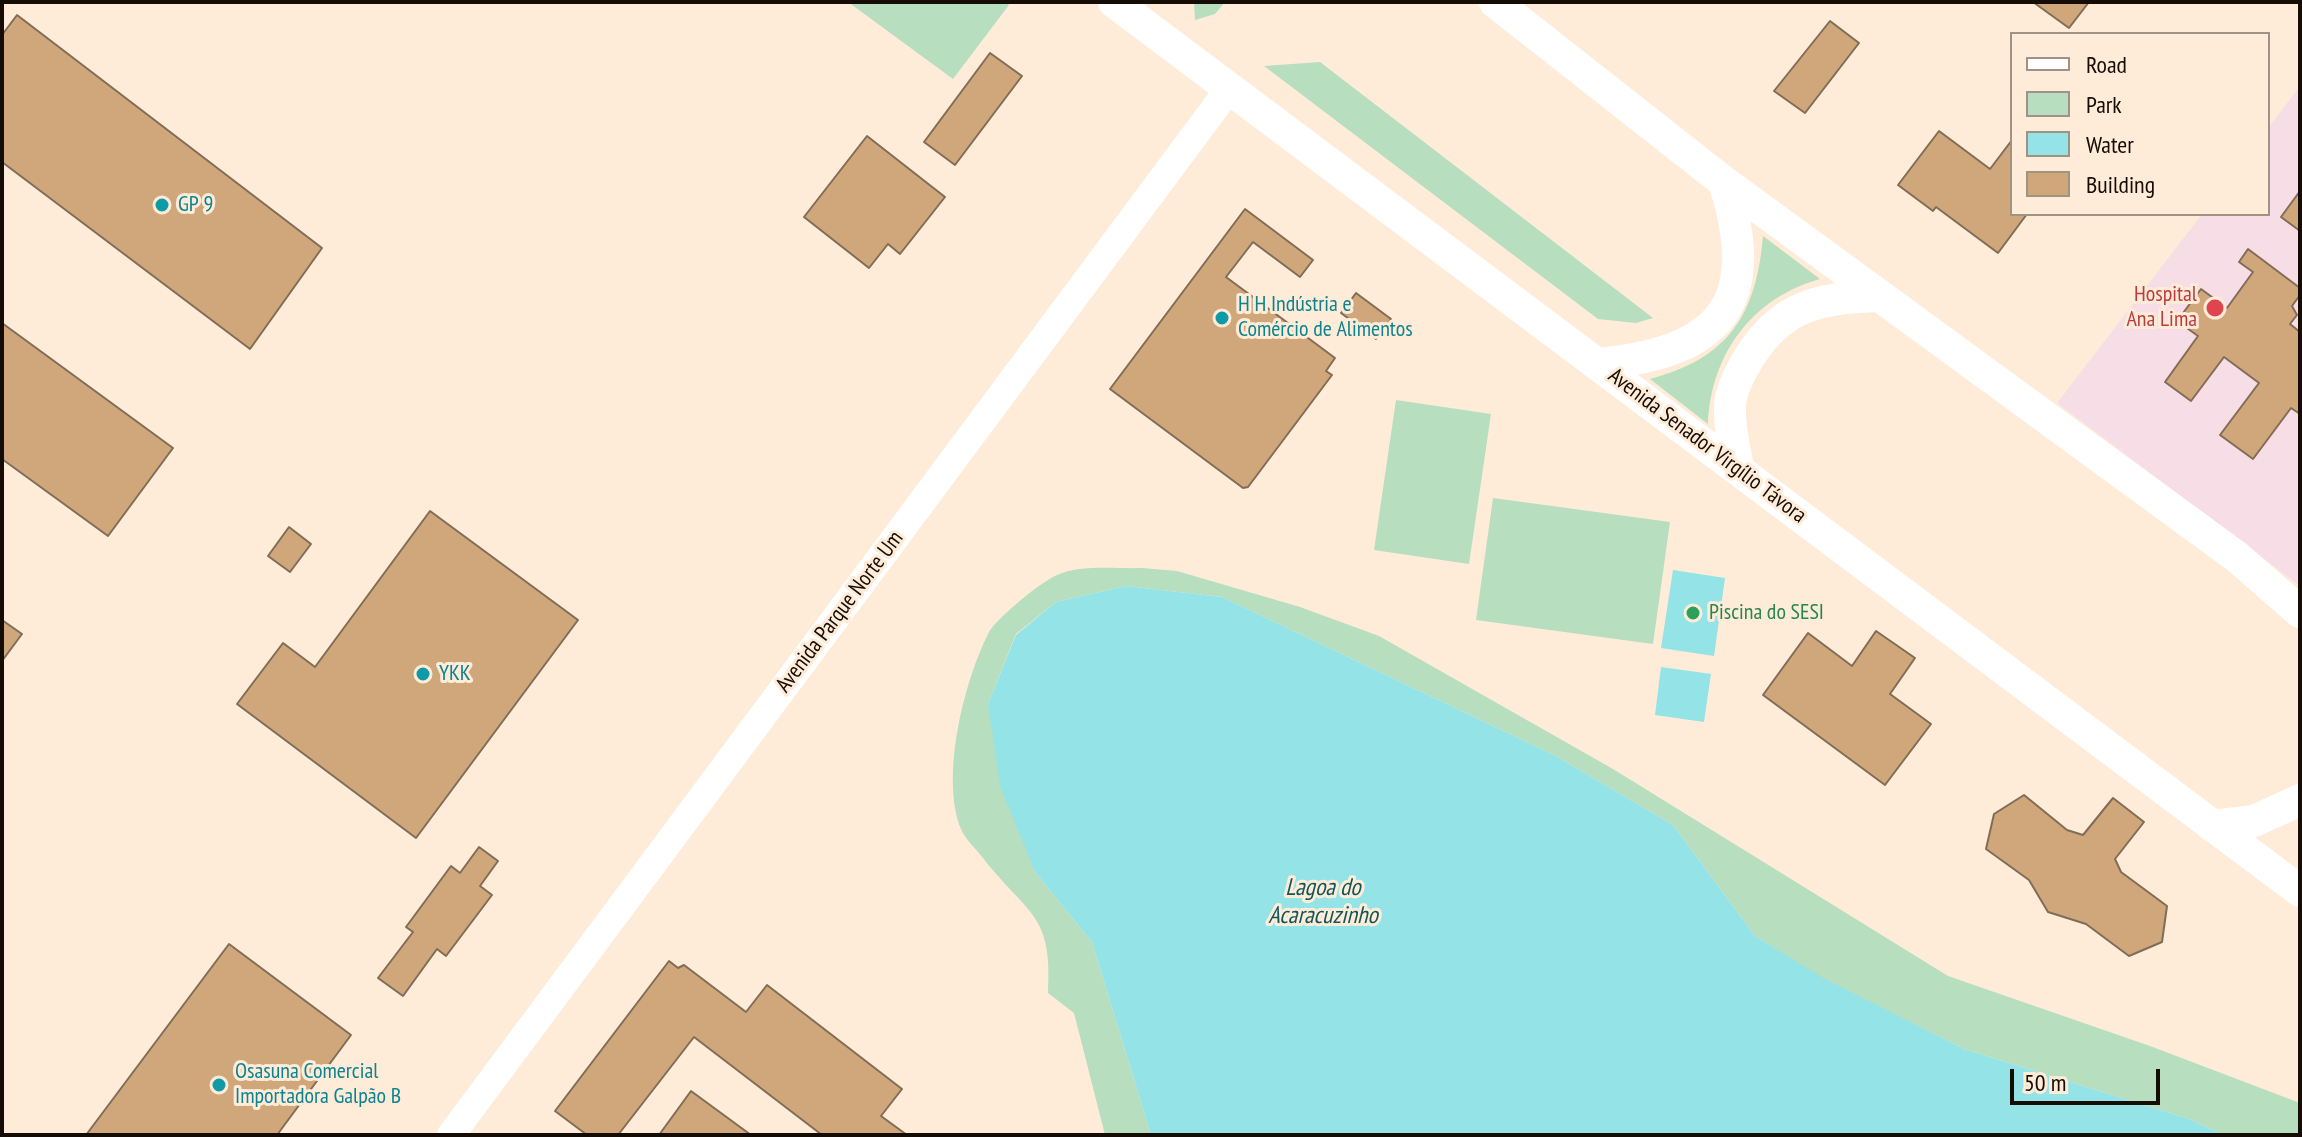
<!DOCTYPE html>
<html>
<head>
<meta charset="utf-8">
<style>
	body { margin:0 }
	#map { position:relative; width:2302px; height:1137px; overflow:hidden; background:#feecd8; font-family:"PT Sans Narrow",sans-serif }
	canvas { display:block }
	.frame { position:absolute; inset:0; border:4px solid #140c05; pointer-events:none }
	.legend { position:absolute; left:2010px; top:32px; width:260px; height:184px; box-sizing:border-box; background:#feecd8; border:2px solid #a09284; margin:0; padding:10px 14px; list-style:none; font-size:24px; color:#140c05 }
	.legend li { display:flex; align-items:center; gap:16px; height:40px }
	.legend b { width:40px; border:2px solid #a09284 }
	.scale { position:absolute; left:2010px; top:1069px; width:150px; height:36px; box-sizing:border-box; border:4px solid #140c05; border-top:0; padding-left:10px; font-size:24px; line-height:28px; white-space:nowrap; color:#140c05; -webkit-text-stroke:6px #feecd8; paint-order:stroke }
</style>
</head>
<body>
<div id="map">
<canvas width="2302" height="1137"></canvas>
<div class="frame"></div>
<ul class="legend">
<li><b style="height:10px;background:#fff"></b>Road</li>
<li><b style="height:22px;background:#b7debf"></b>Park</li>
<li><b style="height:22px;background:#94e3e7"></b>Water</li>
<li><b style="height:22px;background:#d0a77a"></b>Building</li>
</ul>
<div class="scale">50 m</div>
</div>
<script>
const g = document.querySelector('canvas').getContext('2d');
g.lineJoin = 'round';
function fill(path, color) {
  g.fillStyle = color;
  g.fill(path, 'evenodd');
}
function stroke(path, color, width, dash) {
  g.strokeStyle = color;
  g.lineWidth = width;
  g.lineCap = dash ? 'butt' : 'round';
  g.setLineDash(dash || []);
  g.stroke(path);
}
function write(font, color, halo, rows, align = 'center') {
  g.font = font + ' "PT Sans Narrow",sans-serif';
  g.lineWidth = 6;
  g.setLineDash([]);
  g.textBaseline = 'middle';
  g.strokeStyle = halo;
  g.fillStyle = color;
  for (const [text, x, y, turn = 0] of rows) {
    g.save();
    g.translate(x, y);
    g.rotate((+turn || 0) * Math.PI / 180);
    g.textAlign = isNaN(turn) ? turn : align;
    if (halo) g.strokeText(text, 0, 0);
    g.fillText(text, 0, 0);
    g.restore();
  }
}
fill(new Path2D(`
	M2300 86V586L2057 403 2202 214H2268V128Z`), '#f7dee6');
fill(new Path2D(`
	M848 2H1005L1009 5 953 79Z
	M1194 2H1225L1215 14 1195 20Z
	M1320 62 1653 318 1636 323 1598 319 1264 66Z
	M1763 236 1820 279C1752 298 1711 354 1708 424L1650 379C1729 358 1756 315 1763 236Z
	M1396 400 1491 414 1469 564 1374 550Z
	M1493 498 1670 522 1653 644 1476 620Z
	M1142 568 1177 571 1300 607 1379 636 1613 769 1948 976 2150 1046 2300 1103V1135H2223L2189 1119 1964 1049 1825 980 1755 936 1673 825 1554 755 1222 597 1126 586 1056 602 1016 634 988 704 1035 872 1092 942 1151 1135H1105L1074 1013 1048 993C1053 912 1027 915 983 858 976 849 965 839 961 829 940 777 964 682 988 634 994 620 1042 581 1057 575 1081 564 1116 569 1142 568Z`), '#b7debf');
fill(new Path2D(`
	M1673 570 1725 578 1714 656 1661 648Z
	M1126 586 1222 597 1554 755 1673 825 1755 936 1825 979 1964 1049 2189 1119 2223 1135H1151L1092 942 1035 872 1000 786 988 704 1016 635 1056 602Z
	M1661 667 1711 674 1704 722 1655 715Z`), '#94e3e7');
const building = new Path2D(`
	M2033 2H2089L2069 28Z
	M17 15 322 248 250 349 2 162V35Z
	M1830 21 1859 43 1805 113 1774 91Z
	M990 53 1022 76 955 165 924 142Z
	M1939 131 1990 169 2012 140V214H2027L1998 253 1936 207 1933 211 1898 185Z
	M867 136 945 197 900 254 888 244 869 268 804 217Z
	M2300 191V231L2281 217Z
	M1245 209 1313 260 1300 277 1253 242 1226 277 1335 358 1326 371 1332 375 1248 487 1243 488 1110 389Z
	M2248 249 2300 288V295L2292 306 2297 315 2290 324 2300 332V414L2291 408 2253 459 2220 435 2259 383 2224 357 2191 401 2165 382 2198 336 2177 321 2201 289 2227 308 2253 272 2239 262Z
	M1356 293 1391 319 1376 339 1341 313Z
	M2 323 173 448 108 536 2 459Z
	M430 511 578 620 416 838 237 704 283 643 315 667Z
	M289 527 311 544 290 572 268 556Z
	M2 620 22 634 2 661Z
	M1876 631 1915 658 1890 694 1931 724 1885 785 1763 695 1808 633 1852 666Z
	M2024 795 2067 830 2083 835 2113 798 2144 822 2115 859 2121 872 2167 906 2162 942 2129 956 2086 924 2048 912 2029 880 1986 849 1994 814Z
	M479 847 498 861 480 886 492 895 446 956 437 949 403 996 378 978 413 932 406 927 451 866 460 873Z
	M229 944 351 1035 277 1135H86Z
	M669 961 678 968 684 965 746 1012 767 985 902 1089 881 1116 907 1135H822L694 1037 618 1135H587L555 1111Z
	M691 1091 751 1135H659Z`);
fill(building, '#d0a77a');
stroke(building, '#816d57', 2);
stroke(new Path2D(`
	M451 1135 1229 89`), '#fff', 28);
stroke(new Path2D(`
	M1114 2 2300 891
	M1495 2 1724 182 2237 557 2300 612
	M1598 364C1721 353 1763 303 1724 182
	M1738 469C1735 449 1729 428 1730 407 1730 392 1740 373 1747 361 1780 305 1819 298 1879 296
	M2212 826 2254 821 2300 800`), '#fff', 32);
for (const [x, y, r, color] of [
	[162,205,8,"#0f9aa8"],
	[2215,308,10,"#e0444e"],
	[1222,318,8,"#0f9aa8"],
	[1693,613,8,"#2e9e5b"],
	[423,674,8,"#0f9aa8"],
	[219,1085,8,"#0f9aa8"]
]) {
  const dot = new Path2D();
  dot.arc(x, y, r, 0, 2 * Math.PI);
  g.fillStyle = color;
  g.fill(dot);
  stroke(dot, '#feecd8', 3);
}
write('22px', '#0d838f', '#feecd8', [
	["GP 9",178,205],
	["H H Indústria e",1238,305],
	["Comércio de Alimentos",1238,330],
	["YKK",439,674],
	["Osasuna Comercial",235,1072],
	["Importadora Galpão B",235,1097]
], 'left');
write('22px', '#be3a42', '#feecd8', [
	["Hospital",2197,295],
	["Ana Lima",2197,320]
], 'right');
write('22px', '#140c05', '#feecd8', [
	["Avenida Senador Virgílio Távora",1707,446,37],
	["Avenida Parque Norte Um",840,612,-53]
]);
write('22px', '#27864d', '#feecd8', [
	["Piscina do SESI",1709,613]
], 'left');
write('italic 24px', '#12565a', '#feecd8', [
	["Lagoa do",1323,888],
	["Acaracuzinho",1323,916]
]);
</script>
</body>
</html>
